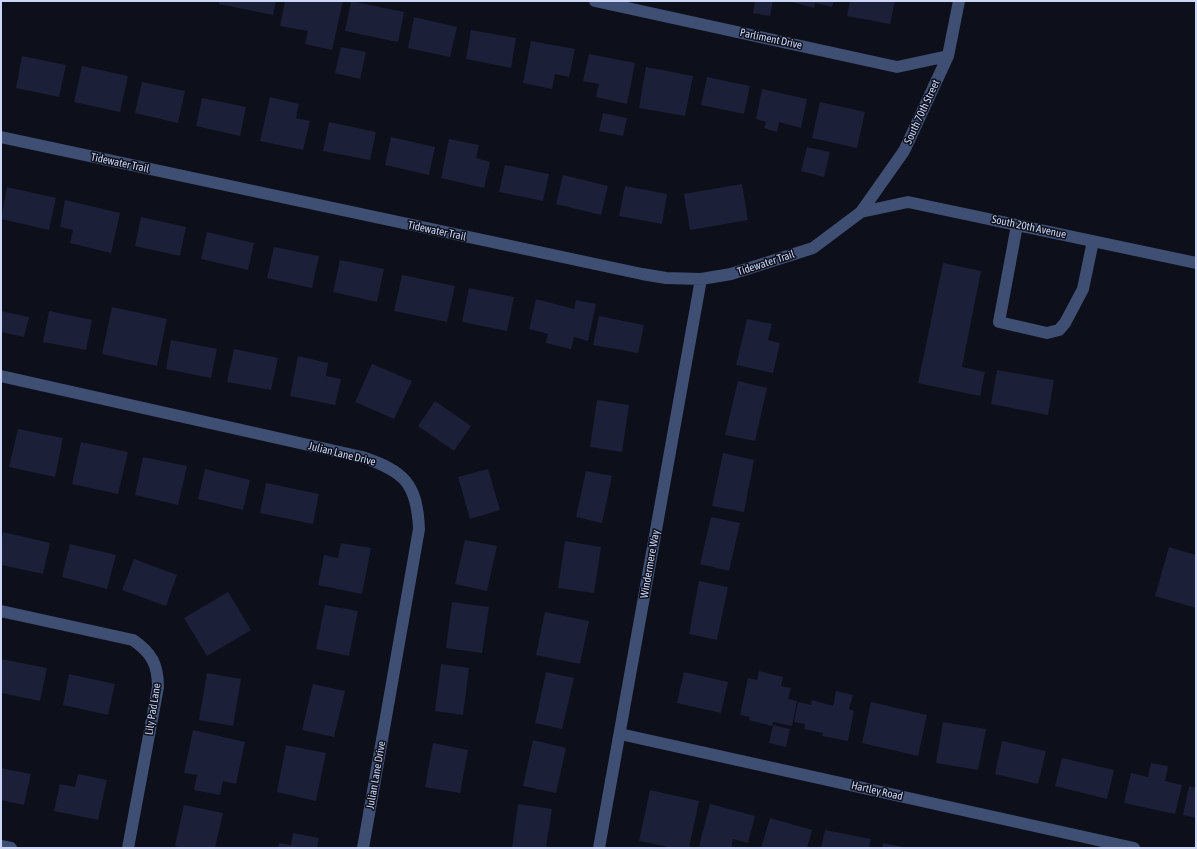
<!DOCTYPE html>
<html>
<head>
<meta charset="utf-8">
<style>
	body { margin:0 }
	#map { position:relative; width:1197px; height:849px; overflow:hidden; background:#0d0f1a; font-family:"Asap Condensed",sans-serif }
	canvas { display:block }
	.frame { position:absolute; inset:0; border:2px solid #ccd7f8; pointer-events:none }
</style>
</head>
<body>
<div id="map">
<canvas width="1197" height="849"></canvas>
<div class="frame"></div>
</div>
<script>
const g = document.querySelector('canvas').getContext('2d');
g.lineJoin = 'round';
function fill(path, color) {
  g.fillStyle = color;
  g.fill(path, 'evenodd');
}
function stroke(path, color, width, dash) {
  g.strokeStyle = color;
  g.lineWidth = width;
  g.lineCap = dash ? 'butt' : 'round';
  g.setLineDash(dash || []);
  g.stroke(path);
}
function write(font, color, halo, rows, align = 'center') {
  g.font = font + ' "Asap Condensed",sans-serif';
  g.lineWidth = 3;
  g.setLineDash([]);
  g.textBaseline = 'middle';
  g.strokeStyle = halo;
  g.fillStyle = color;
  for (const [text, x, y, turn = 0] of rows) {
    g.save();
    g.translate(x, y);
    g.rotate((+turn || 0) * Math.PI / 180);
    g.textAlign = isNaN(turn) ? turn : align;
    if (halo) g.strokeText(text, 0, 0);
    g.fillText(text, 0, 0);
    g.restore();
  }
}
fill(new Path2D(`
	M219 1H276L273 15 219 4Z
	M285 1H343L332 50 305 44 308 31 280 26Z
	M351 1 404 12 398 42 345 31Z
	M755 1H773L770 16 753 13Z
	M788 1H834L832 7 815 3 814 8Z
	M850 1H895L890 24 847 16Z
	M414 17 457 27 450 57 408 48Z
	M471 30 516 38 511 68 466 59Z
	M531 41 575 49 569 77 555 74 552 89 523 83Z
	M341 47 366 52 360 79 335 73Z
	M589 54 635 63 627 104 596 97 599 84 583 81Z
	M22 56 66 65 59 97 16 88Z
	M82 66 128 76 120 112 74 102Z
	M646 67 693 76 685 116 639 108Z
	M707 77 750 86 744 114 701 105Z
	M142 82 185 91 178 123 135 113Z
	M762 89 807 99 801 128 779 122 777 132 764 128 766 122 756 119Z
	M270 97 299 104 296 118 310 121 303 150 260 141Z
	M202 98 246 107 240 136 196 126Z
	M820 102 865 112 857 148 812 138Z
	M603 113 627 118 623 136 599 131Z
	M329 122 376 132 370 160 323 151Z
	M391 137 435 147 429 175 385 165Z
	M449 139 479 145 476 158 490 162 484 188 441 178Z
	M807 147 830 152 824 177 801 171Z
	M505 165 549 174 543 201 499 192Z
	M563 175 608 186 601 215 556 204Z
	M742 184 748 220 690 230 684 194Z
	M625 186 667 194 662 224 619 216Z
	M7 187 56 198 49 230 1 219Z
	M65 200 120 213 111 253 70 243 73 230 60 227Z
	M141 217 186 227 180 256 135 246Z
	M207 232 254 243 248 270 201 259Z
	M274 247 319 256 312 288 267 278Z
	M340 260 384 269 377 302 333 292Z
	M943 263 981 271 962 367 985 372 980 396 918 383Z
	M402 275 455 286 447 322 394 311Z
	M469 288 514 297 507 331 462 322Z
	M536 299 574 309 576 300 596 304 588 341 574 337 571 349 546 343 548 334 529 329Z
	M112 307 167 319 157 366 102 354Z
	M1 311 29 317 24 337 1 332Z
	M49 311 92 320 86 350 43 342Z
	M599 316 644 325 638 353 593 345Z
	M747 319 772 324 768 340 780 343 773 373 736 365Z
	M171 340 217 349 211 378 166 369Z
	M234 349 278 358 271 390 227 382Z
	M298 356 328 363 326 376 341 379 335 405 290 396Z
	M372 364 412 381 394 419 355 402Z
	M997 370 1054 380 1048 415 991 404Z
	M738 381 767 388 755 441 725 435Z
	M597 400 629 405 622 452 590 447Z
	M435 401 471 426 454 451 418 426Z
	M18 429 63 438 55 477 9 467Z
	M81 442 128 452 118 494 72 484Z
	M723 453 754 460 744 512 712 506Z
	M143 457 187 466 178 505 135 495Z
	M205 469 250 480 243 510 198 499Z
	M488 469 500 510 470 519 458 477Z
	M586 471 612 476 602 523 576 517Z
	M266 483 319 494 313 524 260 513Z
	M711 517 740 523 729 571 700 564Z
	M3 532 50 543 43 574 1 565V543Z
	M465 540 497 546 487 591 455 584Z
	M565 541 601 547 594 593 558 588Z
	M341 543 371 548 362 594 318 585 324 555 338 558Z
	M70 544 116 555 107 589 62 577Z
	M1169 547 1196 555V608L1155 596Z
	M134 559 177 575 166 606 122 590Z
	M699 581 728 587 717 640 689 634Z
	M228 592 251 630 207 656 184 618Z
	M452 602 489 607 482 653 446 648Z
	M325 605 358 611 349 656 316 649Z
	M545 612 589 621 580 664 536 655Z
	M1 659 47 668 40 701 1 693Z
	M441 664 469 668 463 715 435 711Z
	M759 671 783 677 781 686 791 688 788 699 797 701 792 726 773 722 772 726 749 720 750 717 740 715 748 678 757 680Z
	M546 672 574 678 562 729 535 723Z
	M684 672 728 682 721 713 677 703Z
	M207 673 241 679 233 726 199 720Z
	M69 674 115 684 108 715 63 705Z
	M313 684 345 691 334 737 302 730Z
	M836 691 853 695 849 709 854 711 848 741 822 736 823 733 804 729 805 724 794 722 798 702 811 705 812 700 833 706Z
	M871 702 927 715 918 756 862 743Z
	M943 722 986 729 978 770 936 763Z
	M773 725 790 729 786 747 769 743Z
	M193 730 245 742 236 784 223 781 220 795 194 790 197 775 184 773Z
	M533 740 566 748 556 793 523 786Z
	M1002 741 1046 751 1038 784 995 774Z
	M433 743 468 750 460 793 425 787Z
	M286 745 326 753 316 801 277 792Z
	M1062 758 1114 770 1107 799 1055 786Z
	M1151 763 1168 766 1165 781 1182 785 1175 814 1124 803 1131 773 1148 777Z
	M1 768 31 774 24 805 1 800Z
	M78 774 107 780 98 820 54 811 60 784 75 787Z
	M1189 786 1196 788V818L1183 815Z
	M650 790 699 801 689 848H673L639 841Z
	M518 804 552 809 546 848H512Z
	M710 804 755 816 748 843 733 839 731 848H709L699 846Z
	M184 805 223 813 215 848H186L175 846Z
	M770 818 812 830 807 848H761Z
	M825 830 871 839 869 848H821Z
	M293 833 319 838 317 848H278L279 843 291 845Z
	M883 843 903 847V848H882Z`), '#1b2038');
stroke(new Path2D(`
	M595 1 897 67 948 56
	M1 137 642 274 666 278 701 279 731 274 813 248 861 212 904 151 948 56 959 1
	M861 212 908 202 1196 263
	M1017 225 999 322 1047 333 1059 330 1065 323 1083 289 1093 241
	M1 376 362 457C404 471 417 483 419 529L363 848
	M1 611 133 640C152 653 158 665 158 687L128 848
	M620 734 1134 848
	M1 846 11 848
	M599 848 701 279`), '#3e4f73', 12);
write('11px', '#ccd7f8', '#0d0f1a', [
	["Parliment Drive",771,39,12],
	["South 70th Street",922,112,-65],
	["Tidewater Trail",120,163,12],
	["South 20th Avenue",1029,227,12],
	["Tidewater Trail",437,231,12],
	["Tidewater Trail",766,263,-18],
	["Julian Lane Drive",342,454,14],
	["Windermere Way",650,564,-80],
	["Lily Pad Lane",153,709,-81],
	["Julian Lane Drive",376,775,-80],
	["Hartley Road",877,791,13]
]);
</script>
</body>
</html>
